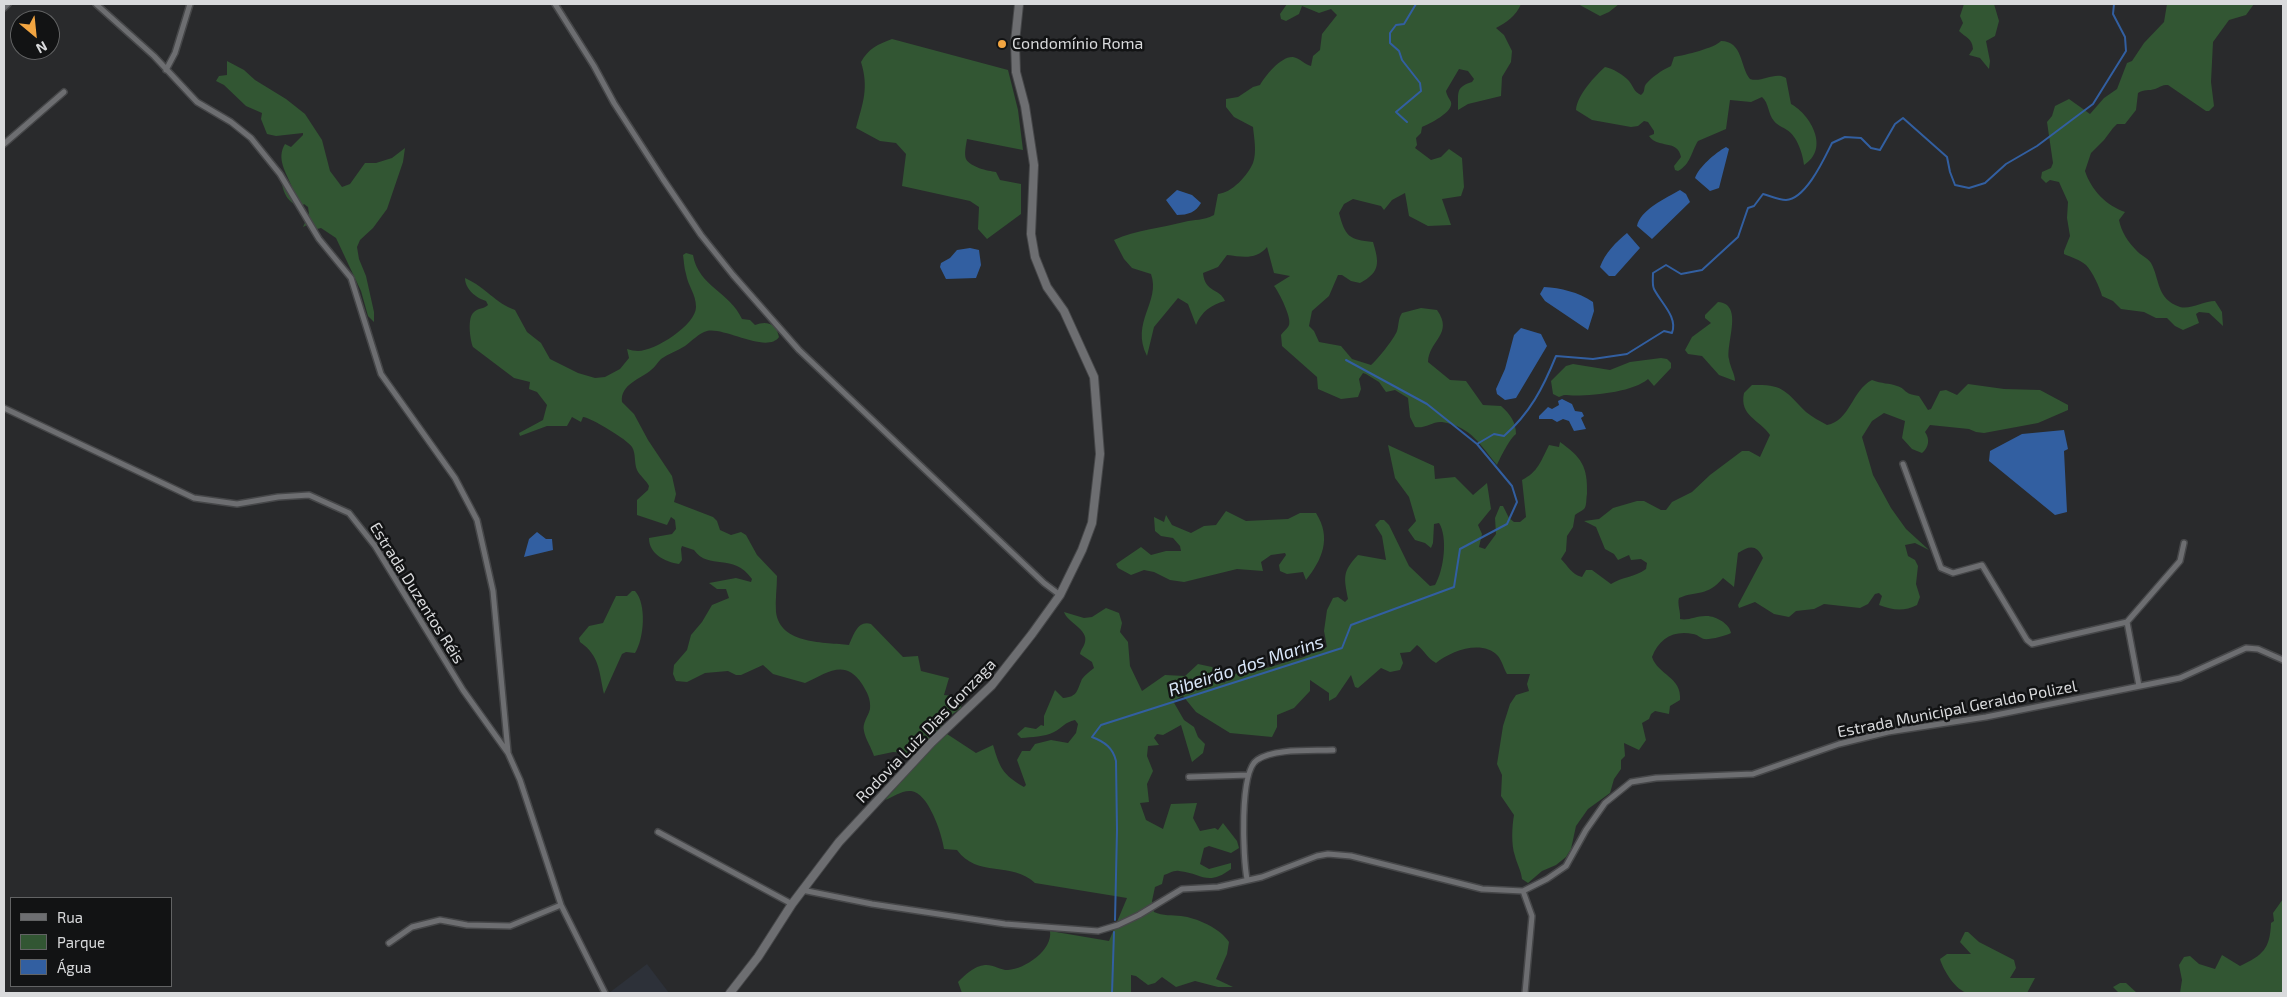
<!DOCTYPE html>
<html>
<head>
<meta charset="utf-8">
<style>
	body { margin:0 }
	#map { position:relative; width:2287px; height:997px; overflow:hidden; background:#292a2c; font-family:"Exo 2",sans-serif }
	canvas { display:block }
	.frame { position:absolute; inset:0; border:5px solid #d9dadc; pointer-events:none }
	.legend { position:absolute; left:10px; top:897px; width:162px; height:90px; box-sizing:border-box; background:#121314; border:1px solid #626364; margin:0; padding:6px 9px; list-style:none; font-size:15px; color:#d9dadc }
	.legend li { display:flex; align-items:center; gap:10px; height:25px }
	.legend b { width:25px; border:1px solid #626364 }
	.north { position:absolute; left:10px; top:10px; width:50px; height:50px; box-sizing:border-box; background:#121314; border:1px solid #626364; border-radius:50%; rotate:152deg; font-size:14px; font-weight:700; line-height:20px; text-align:center; color:#d9dadc }
	.north::after { content:''; display:block; margin:auto; width:18px; height:22px; background:#f2a541; clip-path:polygon(50% 0,100% 100%,50% 72%,0 100%) }
</style>
</head>
<body>
<div id="map">
<canvas width="2287" height="997"></canvas>
<div class="frame"></div>
<ul class="legend">
<li><b style="height:6px;background:#6d6e71"></b>Rua</li>
<li><b style="height:14px;background:#325633"></b>Parque</li>
<li><b style="height:14px;background:#325fa1"></b>Água</li>
</ul>
<div class="north">N</div>
</div>
<script>
const g = document.querySelector('canvas').getContext('2d');
g.lineJoin = 'round';
function fill(path, color) {
  g.fillStyle = color;
  g.fill(path, 'evenodd');
}
function stroke(path, color, width, dash) {
  g.strokeStyle = color;
  g.lineWidth = width;
  g.lineCap = dash ? 'butt' : 'round';
  g.setLineDash(dash || []);
  g.stroke(path);
}
function write(font, color, halo, rows, align = 'center') {
  g.font = font + ' "Exo 2",sans-serif';
  g.lineWidth = 5;
  g.setLineDash([]);
  g.textBaseline = 'middle';
  g.strokeStyle = halo;
  g.fillStyle = color;
  for (const [text, x, y, turn = 0] of rows) {
    g.save();
    g.translate(x, y);
    g.rotate((+turn || 0) * Math.PI / 180);
    g.textAlign = isNaN(turn) ? turn : align;
    if (halo) g.strokeText(text, 0, 0);
    g.fillText(text, 0, 0);
    g.restore();
  }
}
fill(new Path2D(`
	M647 964 669 993H609Z`), '#2d3139');
fill(new Path2D(`
	M1287 4H1521C1516 16 1507 22 1496 28L1504 35 1512 51 1511 62 1502 77 1501 96 1468 104 1458 110C1459 95 1454 87 1472 82L1474 79 1468 71 1459 69 1446 91C1447 96 1449 98 1451 102 1454 112 1429 124 1422 127L1421 133 1416 138 1417 145 1415 148 1431 160 1441 157 1449 149 1462 158 1464 187 1461 196 1442 199 1451 225 1428 226 1409 216 1405 193 1392 200 1384 210 1381 206 1353 199 1344 204 1339 213C1345 236 1349 240 1373 242 1379 262 1381 272 1360 283L1351 281 1342 275H1338L1329 296 1312 311 1309 326 1314 331 1319 342 1341 346 1352 359 1371 365C1377 360 1394 339 1397 331 1399 324 1398 319 1402 313L1421 308 1437 310C1454 334 1429 340 1428 362L1450 380 1466 381 1483 405 1501 406C1510 414 1516 422 1516 434 1510 438 1500 458 1497 465 1480 445 1472 427 1442 422 1433 421 1425 429 1415 427L1410 417 1408 398 1395 390 1386 392 1379 382 1366 374 1363 373 1359 379 1361 389 1358 397 1341 399 1318 389 1317 377 1282 346 1281 335C1283 332 1288 328 1289 325 1292 318 1279 292 1274 286L1290 276 1274 273 1267 247C1256 260 1243 257 1227 255L1218 267 1203 273C1205 293 1220 288 1225 301 1211 305 1202 311 1196 325L1188 304 1178 298 1154 327 1147 356C1130 322 1161 302 1151 274L1132 268 1124 259 1114 240C1136 230 1161 228 1184 222 1196 219 1202 221 1214 215L1218 194C1232 193 1248 175 1253 163 1257 152 1254 138 1253 127L1234 117 1226 107V99L1238 97 1253 87 1260 85C1265 76 1281 56 1293 57 1300 58 1305 65 1311 66L1313 56 1320 50 1322 34 1337 15 1331 9 1319 13 1302 6 1299 14 1286 21 1281 19 1280 14Z
	M1578 4H1619L1609 12 1600 16Z
	M1964 4H1994L1999 21 1995 36 1986 41 1990 61 1989 69 1980 58 1969 55 1973 49C1972 38 1966 38 1959 31L1963 23 1960 16Z
	M2167 4H2254L2246 15 2229 20 2213 42 2211 82 2214 106 2209 111H2206L2168 85C2161 85 2161 87 2155 89 2149 91 2144 89 2138 93L2136 110 2125 124H2117L2113 128 2104 140 2091 153 2085 171C2091 190 2107 206 2125 212L2119 220C2121 231 2128 242 2136 250 2140 255 2148 258 2151 263 2160 279 2156 299 2180 307 2190 310 2204 301 2215 301L2222 312 2223 326 2209 313 2199 312 2196 314 2199 323 2183 330 2175 326 2167 318H2156L2144 312 2121 309 2113 301 2102 296C2100 288 2092 271 2086 265 2080 260 2071 257 2064 254V251L2070 236 2067 218 2068 202 2059 182 2050 180 2046 183 2041 178 2042 172 2051 168 2053 163 2047 122 2052 116 2055 106 2069 99 2090 114 2104 98 2117 89 2127 63 2132 61 2144 43 2164 22Z
	M892 39 1008 70 1018 110 1023 150 967 139C966 145 964 154 966 159 970 167 988 171 996 172L1000 180 1021 184V214L987 239 978 229 979 207 970 201 902 186 906 154 896 143 880 141 856 128C863 103 869 88 861 62 868 49 878 44 892 39Z
	M1721 41C1743 41 1740 67 1750 79 1762 83 1775 71 1786 78L1791 104C1811 115 1830 149 1804 165 1803 154 1797 136 1787 130 1783 127 1778 126 1774 121 1768 114 1769 103 1762 97L1751 102 1730 100 1726 129 1698 141C1691 152 1691 164 1678 171L1675 170 1674 166 1681 157C1678 139 1658 149 1649 136L1654 134V131L1648 122 1644 121 1638 126 1631 127 1592 120 1576 110C1577 95 1595 76 1605 67 1612 68 1624 75 1629 81 1634 87 1633 91 1641 95 1646 91 1643 88 1646 84 1652 77 1662 70 1671 66L1674 57C1685 55 1715 48 1721 41Z
	M227 61 244 70 255 80 286 99 305 114 322 140 330 171 342 187 350 184 365 163H376L392 158 405 148 403 162 387 209 373 228 360 240 357 247 359 259 366 276 374 312V322L368 316 361 291 336 238 321 228 313 230 307 225 303 227 309 214 308 207 304 204 301 207C287 203 283 192 281 179L292 187C286 172 276 159 285 144L291 147 303 135V133L276 136 267 134 261 119 262 113 246 106 224 85 216 81 219 76 227 75Z
	M686 253 693 255C698 286 730 292 742 319L750 320 755 325C763 322 768 322 776 327L779 337C767 354 725 327 707 331 699 333 692 341 685 346 677 351 668 354 661 359 658 362 655 367 651 370 641 379 620 384 622 402L634 414 648 440 672 476 676 494 674 502 713 517 717 521 720 530 731 535 741 532 746 535 757 555 777 576C777 588 775 600 776 612 780 645 826 642 849 645 854 634 858 620 871 624L903 657 918 656 921 671 949 678 944 695 962 697 961 708 950 716 928 742 930 749 947 734 976 753 993 745C1000 768 1002 774 1024 787L1026 785 1017 760 1022 751H1030L1035 744 1051 740 1068 743 1076 733 1078 724 1075 720C1065 722 1062 728 1054 732 1044 737 1032 737 1021 738L1017 734 1025 727 1036 729 1041 725 1044 726V716L1055 690 1063 698C1078 697 1077 690 1082 679 1085 675 1090 671 1094 668L1092 662 1080 654C1081 649 1084 647 1085 642 1089 630 1067 622 1064 612L1084 618 1092 617 1106 608 1119 613 1122 623 1120 632 1128 642 1130 666 1142 691 1165 675 1185 676 1198 664 1212 667 1224 683 1243 668C1270 672 1276 663 1301 658 1309 656 1317 649 1327 647L1324 631 1327 610 1333 598 1338 597 1345 602 1348 599C1344 577 1342 572 1358 555L1386 560 1382 536 1375 525 1380 520H1384L1389 525 1409 566 1430 586 1435 585C1444 570 1448 537 1439 523L1434 524 1433 543 1431 548 1425 543 1415 540 1408 530 1416 521 1409 497 1395 478 1388 445 1434 466 1435 479 1455 477 1473 495 1487 483 1491 509 1478 525 1482 534 1479 547 1485 549 1496 534 1495 518 1500 506H1503L1509 518 1514 522H1520L1526 517 1522 480C1538 472 1541 461 1549 445L1559 447 1560 442C1581 457 1588 466 1587 494 1586 498 1587 506 1584 509 1582 511 1577 513 1575 515L1573 527 1567 536 1566 551 1561 559C1568 566 1571 574 1582 577L1586 570H1592L1611 584C1622 577 1635 577 1646 569L1647 563 1641 559 1631 560 1629 555 1618 560 1614 554 1605 549 1596 527 1584 521 1599 519 1613 508 1637 501H1644L1661 510H1666L1672 502 1692 492 1710 475 1742 451H1749L1760 457 1770 435C1760 420 1739 416 1744 393L1752 385C1784 384 1785 391 1806 412 1812 417 1820 421 1827 425 1850 421 1852 390 1872 380 1882 384 1889 383 1897 386 1907 389 1903 394 1919 396L1928 410 1931 409 1940 391 1946 390 1957 395 1968 384 2004 389 2040 390 2068 405V410L2038 423 1984 433 1976 432 1969 429 1930 425 1925 432C1930 439 1929 447 1922 453L1912 449 1902 438 1905 421 1884 413 1872 421 1862 437 1873 475 1891 508 1906 529 1929 550 1915 543 1905 545 1908 556 1915 560 1918 566 1916 584 1920 597 1917 605C1904 612 1892 610 1879 605L1882 596 1879 593 1875 594 1868 604 1860 608 1824 604 1814 609 1796 611 1789 617 1774 614 1755 602 1739 608 1738 605 1763 558C1757 545 1750 545 1738 553L1734 587 1723 578C1707 597 1698 590 1679 598 1677 604 1681 612 1680 619 1688 621 1696 616 1705 616 1715 615 1730 624 1731 633 1726 636 1709 640 1704 639 1700 638 1697 634 1693 634 1673 630 1659 639 1652 657 1658 675 1682 677 1680 700L1670 706 1669 714 1655 711 1651 714 1649 719 1642 723 1646 740 1639 750 1624 743 1625 756 1621 760V769L1614 779 1610 793 1588 809 1576 826 1571 849 1566 857 1556 865 1542 871 1528 883 1522 879C1521 870 1517 864 1515 856 1511 845 1512 826 1514 815L1501 796 1502 775 1497 764 1503 726 1510 704 1516 695 1529 691 1527 684 1530 674H1507C1504 669 1502 661 1498 656 1482 639 1451 651 1436 663 1427 658 1425 651 1417 645L1410 652 1400 653 1403 663 1400 670 1390 672 1381 668 1358 688 1355 687 1351 675 1336 697 1329 701V693L1310 680V691L1294 708 1277 715V727L1272 737 1230 733 1196 712 1183 696 1173 701 1184 720 1194 727 1198 737 1205 744 1203 753 1192 762 1181 725 1163 735 1157 734 1154 738 1159 745 1148 746 1147 756 1153 771 1147 784 1149 802 1140 803 1146 820 1163 829 1171 804 1197 803 1193 818 1200 831 1215 828 1218 830 1223 823 1237 841 1239 848 1231 853 1209 846 1204 848 1200 864 1209 869 1231 863V869C1207 887 1202 873 1179 871 1174 870 1168 874 1164 875L1162 884 1155 887 1152 901 1154 912C1163 916 1172 915 1181 916 1197 918 1220 928 1229 942L1227 954 1216 979 1233 987H1218L1195 981 1176 987 1162 977 1155 983 1148 985 1136 976 1131 975V993H962L958 982C965 975 974 966 985 965 992 964 1000 970 1008 970 1025 969 1053 950 1050 931L1109 941 1127 898 1035 883C1012 861 977 878 957 850L944 849C942 834 928 792 911 791 902 790 893 797 885 800L915 766 917 759 911 761 905 753 893 752 874 756C872 749 865 738 864 731 862 723 868 717 870 709 871 699 867 692 862 684 845 658 827 673 805 683L773 674 763 665 741 675H736L728 671 705 673 687 682 676 681 673 674 674 665 687 650 691 635 702 622 712 605 729 598 726 589H717L709 583 736 578 751 582 752 579C733 552 709 571 694 550L682 546 681 549 682 560 679 564C665 562 649 554 649 538L672 534 676 529 675 520 671 517 667 525 637 515V500L648 490 649 486C646 480 640 476 637 470 634 463 636 453 632 447 628 440 590 417 583 417L581 422 572 417 567 426H547L520 436 519 433 543 420 547 405 537 392 529 389 530 382 514 378 473 347C470 340 467 317 474 312 478 308 484 309 488 305L486 301C476 298 465 289 465 278 487 288 495 303 515 310L527 332 541 343 550 359 578 373 595 378 605 377 620 369 629 358 627 349C630 350 635 351 638 351 655 351 696 325 696 307 696 294 688 286 686 274 684 268 684 261 683 255Z
	M1718 302C1744 304 1726 342 1729 359 1730 367 1735 374 1735 381L1719 375 1702 356 1688 354 1685 350 1692 337 1711 323 1705 318V315Z
	M1661 358 1667 359 1671 363V368L1654 386 1648 379C1632 393 1585 397 1564 395L1559 397 1553 394 1551 381 1566 366 1573 364 1610 370 1630 362Z
	M1226 511 1246 521 1288 519 1300 513H1316C1332 538 1322 560 1306 580L1303 572 1287 574 1280 571 1279 565 1286 555 1285 553 1271 555 1261 562 1263 571 1237 569 1184 582 1170 580 1154 572 1144 570 1131 575 1118 568 1116 564 1141 547 1151 555 1166 551H1181L1180 546 1173 538 1161 536 1155 531 1154 517 1164 522 1166 515 1172 525 1191 533 1204 526 1216 525Z
	M632 591H635C647 604 644 639 635 653L626 652 622 654 604 694C599 672 600 656 580 642L579 638 589 626 603 623 616 596H627Z
	M2283 899V993H2180L2182 980 2179 965 2184 957 2190 956 2199 964 2215 969 2222 955 2240 966C2263 955 2270 949 2271 923L2274 921 2273 913Z
	M1965 932H1968L1979 942 2014 960 2016 968 2010 978H2035L2027 993C2011 993 1983 996 1968 993 1956 991 1943 970 1940 959L1947 954H1971L1960 942Z
	M2120 983H2126L2137 993H2119L2113 987Z`), '#325633');
fill(new Path2D(`
	M1726 147 1729 149 1719 188 1710 191 1695 178C1699 167 1715 153 1726 147Z
	M1177 190 1192 195 1201 203C1196 212 1188 215 1177 215L1166 200Z
	M1680 190 1686 194 1690 202 1652 239 1637 226C1640 210 1666 198 1680 190Z
	M1627 233 1640 248 1615 276H1609L1600 267C1605 253 1616 242 1627 233Z
	M970 248 979 250 981 265 976 278 946 279 940 267 941 263 950 258 957 250Z
	M1544 287C1561 288 1578 292 1593 302L1594 311 1588 330 1545 301 1540 294Z
	M1521 328 1541 334 1547 346 1516 398 1505 400 1497 394 1496 389 1505 369 1514 335Z
	M1562 399 1572 404 1575 411 1582 412 1584 416 1581 418 1586 429 1574 431 1569 421 1563 419 1557 422 1552 419H1539V416L1548 407 1552 409 1559 405 1558 401Z
	M2064 430 2068 449 2064 451 2067 512 2055 515 1989 461 1990 451 2022 434Z
	M537 532 546 539H552L553 550 524 557 529 539Z`), '#325fa1');
stroke(new Path2D(`
	M1407 122 1396 112 1421 91 1420 83 1402 60 1399 51 1390 43V33L1396 25 1404 24 1416 4
	M1477 444 1494 434 1504 436C1530 413 1543 388 1556 356L1593 359 1627 354 1664 331 1672 333C1678 317 1661 303 1654 289 1652 285 1653 278 1653 273L1666 265 1681 274 1702 270 1738 237 1748 208 1754 206 1763 194C1770 196 1779 200 1786 200 1806 199 1824 159 1832 143L1845 137 1861 138 1871 148 1880 150 1895 124 1903 118 1947 157 1950 172 1955 185 1969 188 1985 183 2006 164 2037 146 2093 104 2126 51 2125 37 2113 14 2114 4
	M1115 920 1117 830 1116 761C1113 748 1105 742 1092 737L1101 725 1342 648 1351 625 1454 587 1460 549 1507 524 1517 502 1512 486 1477 444 1427 404 1346 360
	M1112 993 1114 932`), '#325fa1', 2);
const minor = new Path2D(`
	M96 4 154 56 197 102 231 122 251 138 280 174 319 239 351 278 381 374 455 478 477 520 493 591 508 752
	M555 4 594 66 614 103 663 179 701 235 733 275 799 350 1044 583 1060 595
	M4 8 8 4
	M166 70 175 53 190 4
	M4 144 64 92
	M4 408 194 498 237 504 278 497 309 495 349 513 375 546 463 690 508 753 520 780 561 905 605 993
	M1903 464 1941 568 1953 573 1982 565 2027 640 2032 644 2127 622 2139 686
	M2127 622 2180 561 2184 543
	M1189 777 1248 775
	M658 832 792 904
	M1247 879C1243 858 1239 772 1257 760 1274 748 1312 751 1333 750
	M802 890 872 904 1005 924 1098 931 1118 925 1139 915 1182 889 1218 887 1262 877 1317 856 1328 854 1351 856 1482 889 1523 891 1547 879 1566 866 1586 830 1605 803 1631 782 1656 778 1753 774 1839 744 1888 732 1986 717 2180 678 2246 648 2258 649 2283 660
	M1523 891 1532 916 1525 993
	M389 943 412 927 440 920 467 925 510 926 561 905`);
const secondary = new Path2D(`
	M730 993 758 957 792 904 839 842 932 742 992 685 1032 634 1060 595 1082 550 1092 523 1100 454 1094 377 1064 311 1047 287 1035 257 1031 234 1034 165 1025 106 1016 72 1015 42 1019 4`);
stroke(minor, '#464749', 8);
stroke(secondary, '#464749', 10);
stroke(minor, '#6d6e71', 5);
stroke(secondary, '#6d6e71', 8);
for (const [x, y, r, color] of [
	[1002,44,5,"#f2a541"]
]) {
  const dot = new Path2D();
  dot.arc(x, y, r, 0, 2 * Math.PI);
  g.fillStyle = color;
  g.fill(dot);
  stroke(dot, '#121314', 2);
}
write('16px', '#d9dadc', '#121314', [
	["Condomínio Roma",1012,44]
], 'left');
write('16px', '#d9dadc', '#121314', [
	["Estrada Duzentos Réis",417,593,58],
	["Estrada Municipal Geraldo Polizel",1957,709,-11],
	["Rodovia Luiz Dias Gonzaga",926,731,-46]
]);
write('italic 18px', '#d9e6f9', '#121314', [
	["Ribeirão dos Marins",1246,666,-18]
]);
</script>
</body>
</html>
